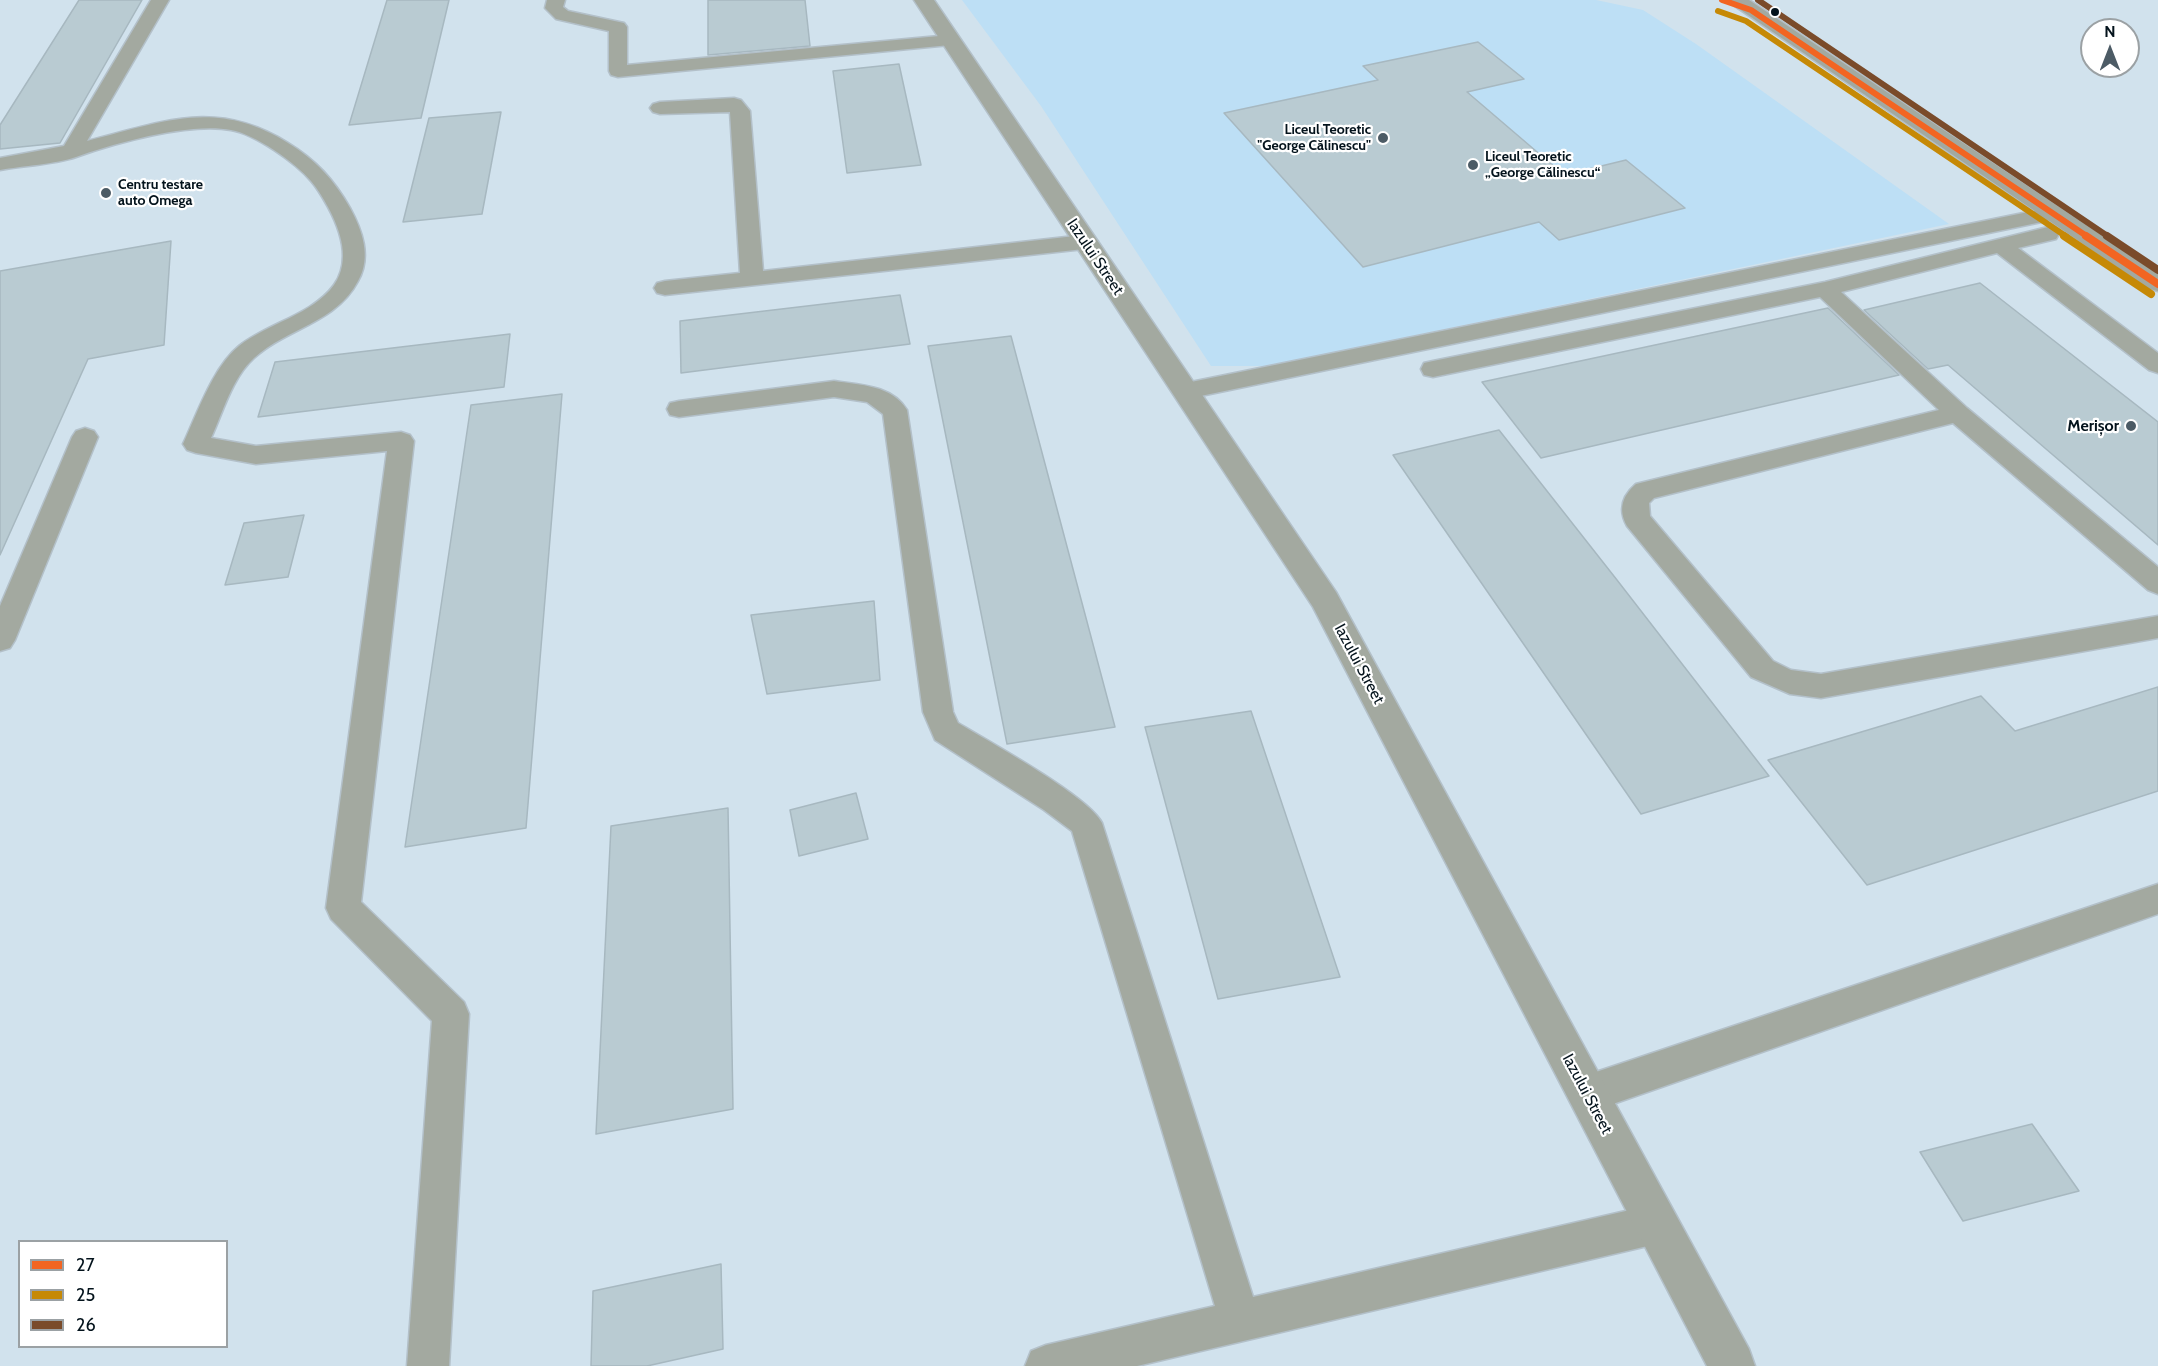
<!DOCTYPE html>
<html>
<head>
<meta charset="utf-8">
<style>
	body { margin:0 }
	#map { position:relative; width:2158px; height:1366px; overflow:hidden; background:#d1e2ed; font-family:Cabin,sans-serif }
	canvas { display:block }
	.legend { position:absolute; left:18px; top:1240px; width:210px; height:108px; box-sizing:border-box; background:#fff; border:2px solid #9ba1a4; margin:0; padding:8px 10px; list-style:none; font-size:18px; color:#04131c }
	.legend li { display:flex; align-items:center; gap:12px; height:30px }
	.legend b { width:30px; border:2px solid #9ba1a4 }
	.north { position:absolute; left:2080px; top:18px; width:60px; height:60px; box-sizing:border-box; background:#fff; border:2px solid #9ba1a4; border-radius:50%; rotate:0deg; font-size:16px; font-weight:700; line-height:24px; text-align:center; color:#04131c }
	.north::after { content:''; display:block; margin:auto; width:21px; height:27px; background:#4c5b65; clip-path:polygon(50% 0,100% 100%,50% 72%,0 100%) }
</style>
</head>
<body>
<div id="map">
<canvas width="2158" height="1366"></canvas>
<ul class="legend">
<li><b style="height:8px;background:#f26522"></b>27</li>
<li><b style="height:8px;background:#c68906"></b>25</li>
<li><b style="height:8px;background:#7a4b2a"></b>26</li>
</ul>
<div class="north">N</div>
</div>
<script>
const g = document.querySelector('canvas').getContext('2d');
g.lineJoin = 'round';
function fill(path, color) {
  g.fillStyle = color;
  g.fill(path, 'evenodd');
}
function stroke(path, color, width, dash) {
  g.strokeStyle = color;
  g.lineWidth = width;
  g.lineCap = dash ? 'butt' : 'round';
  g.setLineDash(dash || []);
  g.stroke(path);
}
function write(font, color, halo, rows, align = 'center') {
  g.font = font + ' Cabin,sans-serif';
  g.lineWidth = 4.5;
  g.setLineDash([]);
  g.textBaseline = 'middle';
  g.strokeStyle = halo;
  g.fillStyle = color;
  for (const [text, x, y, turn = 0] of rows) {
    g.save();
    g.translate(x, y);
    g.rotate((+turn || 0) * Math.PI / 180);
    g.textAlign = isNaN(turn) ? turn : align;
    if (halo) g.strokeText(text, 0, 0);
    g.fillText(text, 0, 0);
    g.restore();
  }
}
fill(new Path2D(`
	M962 0H1596L1643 10 1696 44 1949 224 1268 366H1211L1041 106Z`), '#bddff5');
const building = new Path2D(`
	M79 0H142L60 143 0 149V125Z
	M387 0H449L421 118 349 125Z
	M708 0H805L810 46 708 55Z
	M1478 42 1524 79 1467 92 1564 175 1626 160 1685 208 1559 240 1539 222 1363 267 1224 113 1378 80 1363 66Z
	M899 64 921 165 847 173 833 71Z
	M501 112 482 214 403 222 429 118Z
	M171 241 164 345 88 359 0 555V271Z
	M1980 283 2158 422V545L1948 365 1928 369 1864 310Z
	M900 295 910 344 681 373 680 321Z
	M1828 308 1899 375 1541 458 1482 382Z
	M510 334 504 387 258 417 275 362Z
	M1011 336 1115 727 1007 744 928 346Z
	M562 394 526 828 405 847 471 405Z
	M1499 430 1617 580 1769 776 1641 814 1393 455Z
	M304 515 288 577 225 585 244 523Z
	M874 601 880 680 767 694 751 615Z
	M2158 687V791L1867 885 1768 760 1981 696 2015 731Z
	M1251 711 1340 977 1218 999 1145 727Z
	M856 793 868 839 799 856 790 810Z
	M728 808 733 1109 596 1134 611 826Z
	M2032 1124 2079 1191 1963 1221 1920 1152Z
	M721 1264 723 1349 647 1366H591L593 1291Z`);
fill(building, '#b9cbd2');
stroke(building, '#a7b8c0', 1.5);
const service = new Path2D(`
	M151 0H169L87 141C163 122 216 98 288 143 316 160 334 180 350 208 362 230 372 257 358 281 336 323 287 328 254 358 232 378 223 412 211 438L256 446 401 432 410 435 414 441 361 902 464 1002 469 1014 449 1366H407L432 1021 331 919 326 908 387 451 256 464 196 453 187 450 183 444C197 414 213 367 239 346 268 323 312 315 334 285 351 261 341 231 328 207 323 198 318 189 311 181 296 163 255 134 231 130 190 122 115 143 76 157 56 164 22 166 0 170V158L64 146Z
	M547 0H565L563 7 568 11 624 23 627 27V65L950 35 956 36 959 40 956 44 950 45 618 77 611 75 609 71V31L556 19 545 8Z
	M734 98 741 100 750 111 763 271 1084 235 1092 237 1095 242 1092 247 1084 249 665 295 657 293 654 288 657 283 665 281 740 273 730 112 660 114 653 112 650 108 653 104 660 102Z
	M2053 207 2061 208 2064 213 2061 218 1186 399 1177 397 1174 391 1177 385 1186 383Z
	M2048 227 2056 229 2059 234 2056 239 2018 248 2158 353V373L2149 370 1997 253 1841 292 1967 408 2158 567V594L2148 590 1953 423 1654 498 1649 503 1650 516 1773 661 1791 670 1821 674 2158 616V638L1821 698 1790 694 1751 677 1627 526C1618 510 1622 496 1636 484L1939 410 1820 297 1433 377 1424 375 1421 369 1424 363 1433 361 1825 282Z
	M834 381C860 385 892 385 907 410L953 712 958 723C988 741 1090 797 1102 823L1253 1297 1656 1204 1670 1210 1676 1224 1670 1238 1656 1244 1137 1366H1025L1031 1351 1046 1345 1215 1306 1072 831 1044 810 935 740 923 712 883 414 867 402 834 397 679 417 670 415 667 409 670 403 679 401Z
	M85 428 94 431 98 437 15 640 10 648 0 651V606L72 437 76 431Z
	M2158 884V914L1587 1113 1574 1107 1568 1094 1574 1081 1587 1075Z`);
const minor = new Path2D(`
	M914 0H934L1336 592 1749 1349 1755 1366H1707L1313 607Z`);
const tertiary = new Path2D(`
	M1726 0H1749L2158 273V291L2149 289Z`);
stroke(service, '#b3c0c9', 3);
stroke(minor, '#b3c0c9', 3);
stroke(tertiary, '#b3c0c9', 3);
fill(service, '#a3a9a0');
fill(minor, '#a3a9a0');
fill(tertiary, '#a3a9a0');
stroke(new Path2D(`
	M1722 0 1751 10 2088 237`), '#f26522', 6);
stroke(new Path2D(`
	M2086 236 2158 284`), '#f26522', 8);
stroke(new Path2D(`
	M1718 11 1746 21 2067 237`), '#c68906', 6);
stroke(new Path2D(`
	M2064 236 2151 294`), '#c68906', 8);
stroke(new Path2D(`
	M1758 0 2109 237`), '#7a4b2a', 6);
stroke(new Path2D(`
	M2107 236 2158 270`), '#7a4b2a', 8);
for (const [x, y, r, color] of [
	[1775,12,5,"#04131c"],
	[1383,138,6,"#4c5b65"],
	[1473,165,6,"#4c5b65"],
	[106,193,6,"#4c5b65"],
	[2131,426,6,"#4c5b65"]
]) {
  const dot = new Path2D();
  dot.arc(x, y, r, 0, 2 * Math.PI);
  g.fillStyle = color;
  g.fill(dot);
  stroke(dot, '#fff', 2);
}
write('bold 14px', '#04131c', '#fff', [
	["Liceul Teoretic",1371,130,"right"],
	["\"George Călinescu\"",1371,146,"right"],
	["Liceul Teoretic",1485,157],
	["„George Călinescu“",1485,173],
	["Centru testare",118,185],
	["auto Omega",118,201]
], 'left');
write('16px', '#04131c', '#fff', [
	["Iazului Street",1095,257,56],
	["Iazului Street",1359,664,62],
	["Iazului Street",1587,1094,62]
]);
write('bold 16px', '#04131c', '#fff', [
	["Merișor",2119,426]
], 'right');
</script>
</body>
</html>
